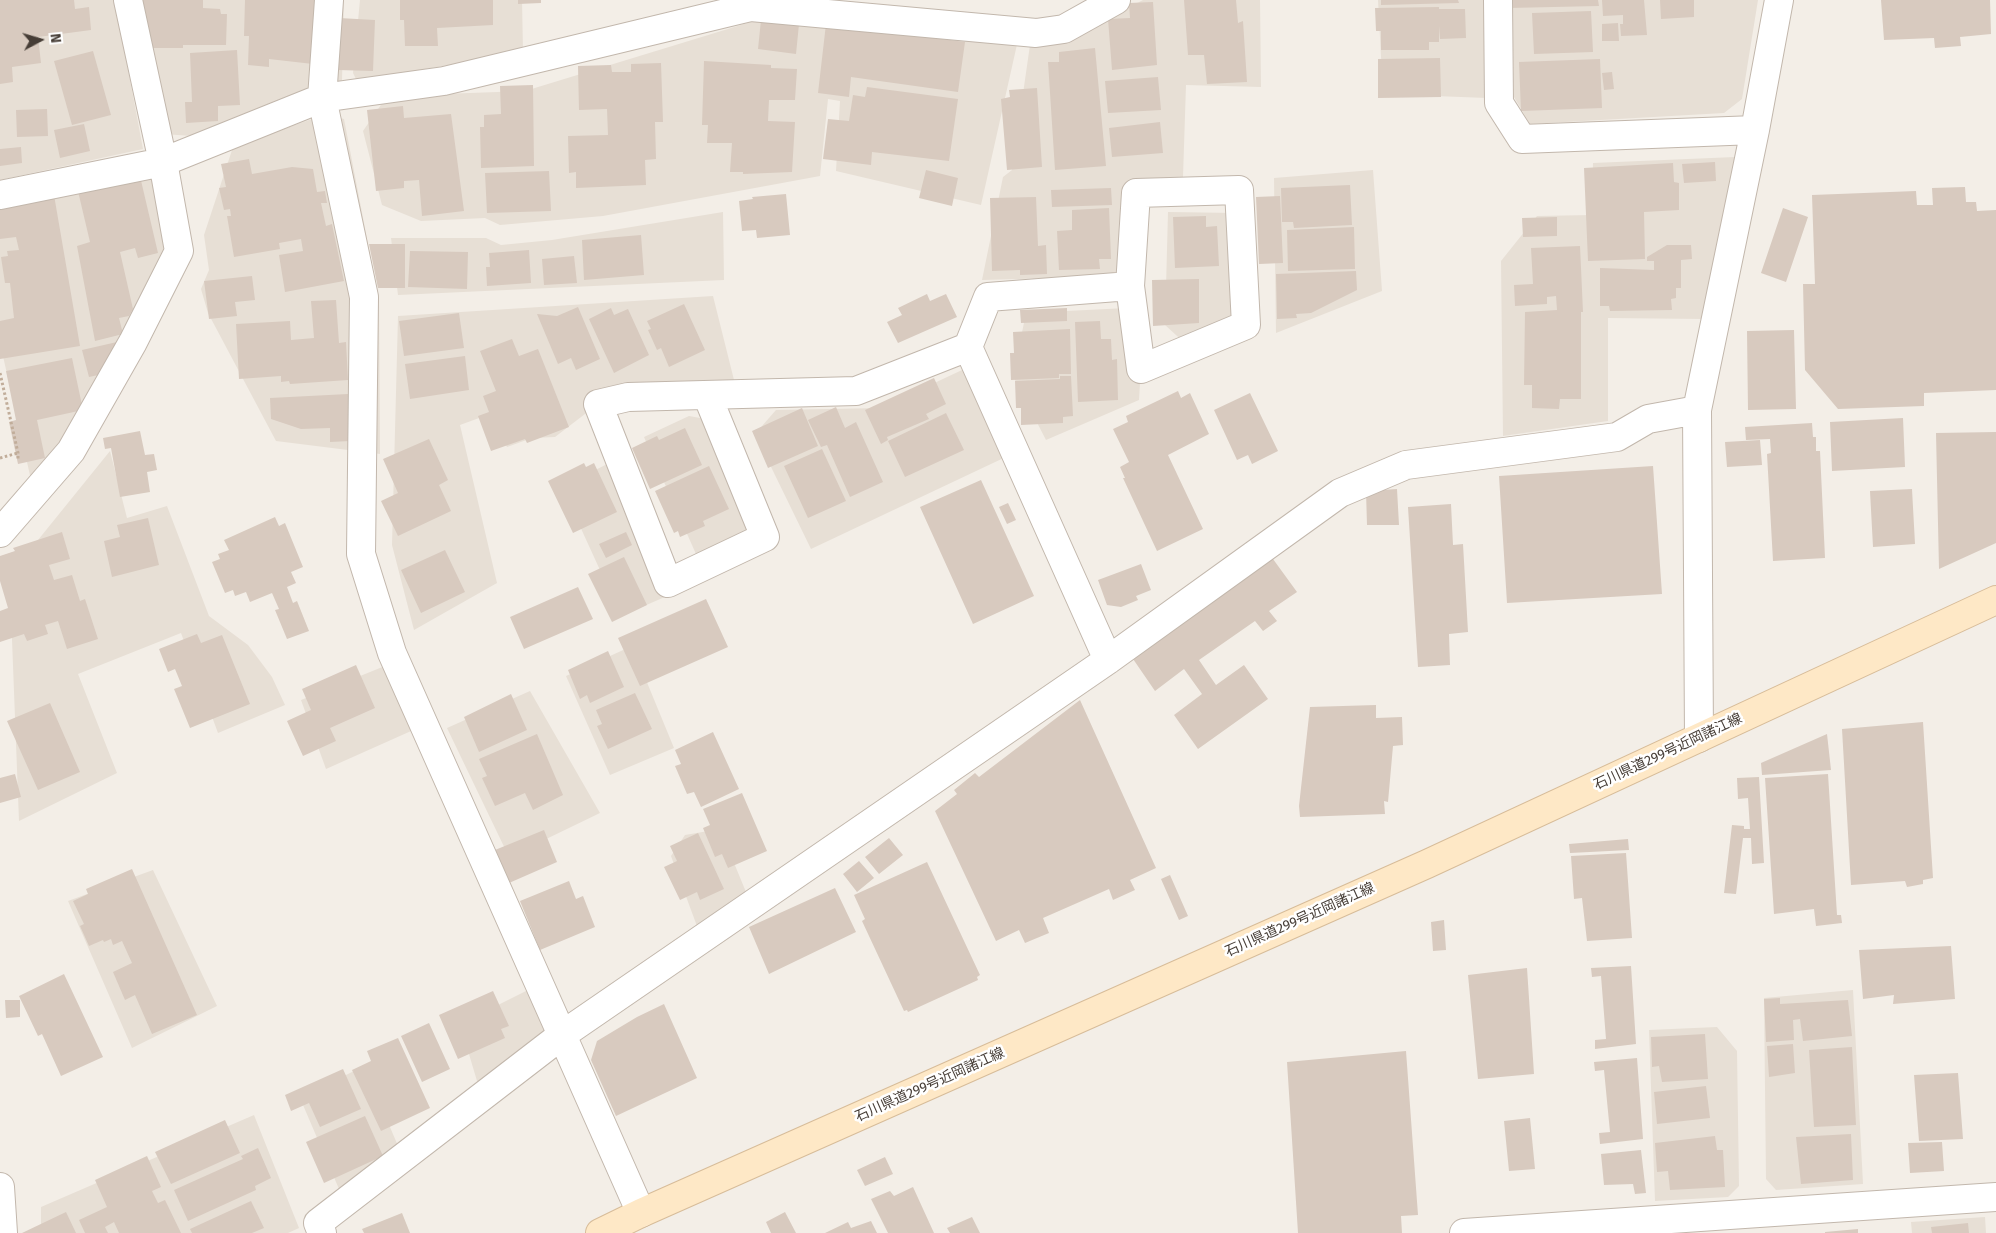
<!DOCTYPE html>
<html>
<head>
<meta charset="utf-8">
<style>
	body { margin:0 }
	#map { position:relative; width:1996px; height:1233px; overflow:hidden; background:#f3eee7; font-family:"Fira Sans",sans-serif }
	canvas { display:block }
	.north { position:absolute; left:15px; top:15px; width:50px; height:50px; -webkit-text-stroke:4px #fff; paint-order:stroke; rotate:84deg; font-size:14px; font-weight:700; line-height:20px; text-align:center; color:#463d36 }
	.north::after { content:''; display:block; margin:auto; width:18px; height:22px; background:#463d36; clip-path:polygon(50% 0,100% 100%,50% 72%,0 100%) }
</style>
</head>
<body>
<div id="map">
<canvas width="1996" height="1233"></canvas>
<div class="north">N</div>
</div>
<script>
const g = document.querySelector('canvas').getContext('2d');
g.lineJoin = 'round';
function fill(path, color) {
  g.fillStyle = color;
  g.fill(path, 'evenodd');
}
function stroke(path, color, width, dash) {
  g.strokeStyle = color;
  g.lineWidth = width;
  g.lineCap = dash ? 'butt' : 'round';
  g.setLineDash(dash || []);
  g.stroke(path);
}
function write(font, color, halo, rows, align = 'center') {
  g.font = font + ' "Fira Sans","Noto Sans JP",sans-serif';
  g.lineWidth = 5;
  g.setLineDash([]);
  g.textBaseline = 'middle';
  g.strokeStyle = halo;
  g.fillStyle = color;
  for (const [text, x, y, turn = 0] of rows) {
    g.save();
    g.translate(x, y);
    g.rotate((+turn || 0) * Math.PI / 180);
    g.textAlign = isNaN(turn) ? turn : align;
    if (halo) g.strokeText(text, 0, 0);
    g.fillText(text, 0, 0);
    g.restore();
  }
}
fill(new Path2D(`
	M0 0H115L143 149 0 180Z
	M139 0H344L342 80 335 91H301L207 137 163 134Z
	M360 0H522L523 52 357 81 353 73Z
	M1143 0H1260L1261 87 1186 85 1183 177 1136 182 1125 276 982 280 1003 177 1012 170 1030 45 1070 38Z
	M1378 0H1485L1487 98 1383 94Z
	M1512 0H1758L1742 99 1724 113 1530 124 1514 97Z
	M754 21 1018 40 981 205 836 171 840 101 828 99 820 176 603 216 500 225 485 218 421 221 382 205 363 131 387 96 525 91Z
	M326 114 344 119 379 301 380 454 276 441 208 313 201 289 209 270 204 235 233 147Z
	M1735 157 1704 319 1608 318V421L1503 436 1501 261 1537 216 1592 215 1593 163Z
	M1373 170 1382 291 1276 333 1274 178Z
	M156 173 175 287 34 493 0 343V204Z
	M723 212 724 280 398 295 391 238H486L501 245 552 240Z
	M1168 212 1236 213 1240 313 1187 345 1165 325Z
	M713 296 734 380 625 388 598 404 555 437 532 438 507 447 490 414 460 425 497 583 414 630 392 545 398 316Z
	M1127 308 1143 332 1139 400 1046 440 1013 376 1026 313Z
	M977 363 1010 455 811 549 755 434 776 410 881 408Z
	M689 416 717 421 755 538 721 561 696 554 644 437Z
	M110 451 127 518 167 506 209 616 248 645 272 677 285 705 218 733 181 633 78 674 117 773 19 821 9 562 38 540Z
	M617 459 681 590 621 616 562 487Z
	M632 646 674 748 610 775 566 676Z
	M407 657 429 723 326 769 301 700Z
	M530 691 600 813 509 857 447 728Z
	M720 829 753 909 704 945 671 856 685 835Z
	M153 870 217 1006 132 1048 68 901Z
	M548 980 562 1035 480 1091 460 1024Z
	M1853 990 1863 1184 1776 1190 1766 1179 1764 998Z
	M1717 1027 1737 1051 1739 1186 1728 1197 1655 1201 1649 1030Z
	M364 1066 404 1160 342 1196 300 1098Z
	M254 1115 299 1228 288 1233H41V1207Z
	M1985 1217 1986 1233H1912L1911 1222Z`), '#e7dfd5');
fill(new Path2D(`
	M0 0H74L75 9 89 7 91 30 38 37 41 63 12 67 13 82 0 84Z
	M129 0H203V8L220 9 221 14H227L226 45H183V48H147Z
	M245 0H315L313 64 269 59V67L248 65 249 36H244Z
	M400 0H493V25L437 28 438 46H405L404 20H400Z
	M518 0H541V3L518 4Z
	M1184 0H1236L1238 23 1243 21 1247 82 1207 84 1204 55H1188Z
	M1381 0H1458L1459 3 1381 5Z
	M1508 0H1598L1599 6 1508 8Z
	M1602 0H1644L1647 35 1621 36 1620 24H1623V15L1603 16Z
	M1660 0H1694V17L1661 19Z
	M1881 0H1990L1991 34 1960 37 1961 46 1935 48 1934 38 1884 40Z
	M1153 2 1157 65 1112 70 1108 19 1130 18 1129 3Z
	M1439 7V9H1465L1466 38 1440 39 1439 26V42H1429V50H1381V31H1376L1375 8Z
	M1591 11 1593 52 1534 54 1532 13Z
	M339 18 375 20 373 71 338 70Z
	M761 20 799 24 796 54 758 49Z
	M1618 23 1619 41H1602V24Z
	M826 24 965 42 958 92 851 77 849 97 818 93Z
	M1095 48 1106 166 1055 170 1048 62H1059V52Z
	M237 50 240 105 218 106V121L186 123 185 102H192L190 53Z
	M93 51 111 115 72 125 54 61Z
	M1440 58 1441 97 1378 98V59Z
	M1600 59 1602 108 1521 111 1519 62Z
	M704 61 771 65V68L797 69 795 100H769L768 121 795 122 792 172 743 174V172H730L732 143H707L708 125H702Z
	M661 63 663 122H655L656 159 645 160 646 185 576 188V172L569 173 568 136 608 135 607 109 579 110 578 66 611 65 612 72H631V64Z
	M1612 72 1614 89 1604 90 1602 73Z
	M1158 77 1161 110 1108 113 1105 81Z
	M533 85 534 166 481 168 480 127H484V115L501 114 500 86Z
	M867 87 958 99 949 161 872 152 871 165 823 159 828 119 849 121 853 95 865 97Z
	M1037 88 1042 167 1007 170 1001 99 1010 97 1009 90Z
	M403 106 404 118 451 114 464 211 422 216 419 180 404 181V188L376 191 367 110Z
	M47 109 48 136 17 137 16 110Z
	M1160 122 1163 153 1112 157 1109 128Z
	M84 124 90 151 60 158 54 130Z
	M21 147 22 163 0 166V149Z
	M249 159 252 174 292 167 313 169 317 192 325 191 327 203H321L326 226 332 224 344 281 285 292 279 255 303 251 301 239 279 243 280 249 234 257 227 216H231L230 209 224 210 219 188 226 187 221 164Z
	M1715 162 1716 181 1684 183 1682 164Z
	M1673 163 1674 182 1679 183V210L1644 212 1645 259 1588 261 1584 168Z
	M926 170 958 178 952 206 919 198Z
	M549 171 551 211 487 213 485 173Z
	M139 172 158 253 138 258 135 248 120 252 133 309 129 316 119 318 123 334 95 341 77 246 90 242 77 187Z
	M1350 185 1352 225 1294 228 1293 222H1282L1281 188Z
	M1965 187 1966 202H1976L1977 211 1996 210V390L1924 393V406L1838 409 1805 370 1803 284H1815L1812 195 1916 191 1917 205H1933L1932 188Z
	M1111 188 1112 205 1052 207 1051 190Z
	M786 194 790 235 757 238 756 230 742 231 739 201 753 199 752 197Z
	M54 195 80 346 0 359V321L14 318 10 283H5L1 257 8 256 7 251 19 250 16 237 0 239V204Z
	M1280 196 1283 263 1259 264 1256 197Z
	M1036 197 1038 246 1046 245 1047 274 1020 275V270L992 271 990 198Z
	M1109 208 1111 259H1099L1100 269 1059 270 1057 231 1072 230V210Z
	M1783 208 1808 217 1786 282 1761 273Z
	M1206 216V227L1217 226 1219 266 1175 268 1173 217Z
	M1557 217V236L1523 237 1522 218Z
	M1354 227 1355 269 1288 271 1287 230Z
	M641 235 644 275 584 280 582 240Z
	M369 244H405V288H378Z
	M1667 245H1691L1692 259 1681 260V288H1676V298L1671 299 1672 310 1610 311 1609 306H1600V268L1654 270V261H1647V257Z
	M1580 246 1583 312H1581V399H1560L1559 409 1532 408V385H1524L1525 312 1557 310 1556 296 1547 297V304L1515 306 1514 285 1533 284 1531 248Z
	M529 250 531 283 487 286 486 267H490L489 253Z
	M410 251 468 252 467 289 408 287Z
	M574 256 577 283 544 285 542 259Z
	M1356 271 1357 290 1311 313 1296 314 1297 318 1277 319 1276 274Z
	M252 276 255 300 235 302 237 316 209 319 204 281Z
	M1199 279V323L1153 326 1152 280Z
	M927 294 930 301 946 294 957 317 898 343 887 322 902 315 898 308Z
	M336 300 339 343 346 342 348 380 290 384 289 381 281 382V376L239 379 236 324 290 321 291 340 314 338 311 301Z
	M684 304 705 350 669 367 661 348 657 350 648 330 651 329 647 321Z
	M578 307 600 359 576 370 571 358 558 364 537 314 557 316Z
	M611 308 614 315 628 309 649 355 614 373 589 319Z
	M1067 308V321L1021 323 1020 310Z
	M459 313 464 348 404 356 399 321Z
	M1100 321 1101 339H1111L1112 360 1117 359 1118 400 1078 402 1075 322Z
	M1070 329 1071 374H1059V378L1011 380 1010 353H1014L1013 332Z
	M1794 330 1796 409 1748 410 1747 331Z
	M512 339 519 356 538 349 569 427 527 443 525 439 491 451 478 416 489 412 483 396 496 391 480 351Z
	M117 342 103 374 89 377 82 350Z
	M465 356 469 390 410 399 405 364Z
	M72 358 83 410 37 420 45 458 18 464 9 422 16 420 6 371Z
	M1060 376H1071L1073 416 1063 417V423L1021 425V408H1016L1015 381 1060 379Z
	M934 378 946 404 926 414 929 419 887 437 888 440 881 444 865 410Z
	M1178 391 1181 398 1190 393 1209 434 1168 455 1203 529 1157 551 1123 478H1125L1120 467 1129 462 1113 429 1128 422 1126 416Z
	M1250 393 1278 451 1252 464 1248 455 1237 460 1214 410Z
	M348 394 350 441 330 442V428L301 429 271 419 270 398Z
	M836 407 845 428 856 422 883 482 850 497 827 445 821 447 808 420Z
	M802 408 818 446 768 468 752 431Z
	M946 413 964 450 905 477 888 441Z
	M1903 418 1905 467 1832 471 1830 422Z
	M1812 423 1813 437H1816V451H1820L1825 558 1773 561 1767 454 1771 453 1770 439 1746 440 1745 427Z
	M685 428 702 465 650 489 632 448 657 436 659 440Z
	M140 431 145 455 154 454 157 470 147 472 150 492 120 497 111 448 105 449 103 438Z
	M1996 432V543L1939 569 1936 433Z
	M429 439 448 480 439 485 451 511 398 536 381 501 398 493 383 459Z
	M1760 440 1762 465 1727 467 1725 442Z
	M822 449 846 501 808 518 784 466Z
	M584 463 586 467 594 463 617 512 573 533 548 481Z
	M709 466 729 509 703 521 705 526 680 537 678 531 674 533 655 491Z
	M1653 466 1662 594 1507 603 1499 476Z
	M981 480 1034 596 973 624 920 507Z
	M1397 489 1399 525H1367L1366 491Z
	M1912 489 1915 544 1873 547 1870 491Z
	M1008 503 1016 520 1007 524 999 507Z
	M1451 504 1453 545 1463 544 1468 632 1449 634 1450 665 1418 667 1408 507Z
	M275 517 279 526 285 523 303 567 291 572 296 583 287 587 293 603 297 601 309 631 287 639 275 610 279 609 272 593 250 602 246 592 235 596 233 590 225 593 212 562 220 559 218 554 229 550 224 540Z
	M148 518 159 565 112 577 104 541 120 537 117 525Z
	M62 532 70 559 49 565 54 580 72 575 80 601 85 599 98 639 67 649 58 621 45 625 48 634 27 641 24 634 0 642V611L8 608 0 581V556L15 551 13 548Z
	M626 532 632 545 606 558 599 544Z
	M445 550 465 592 421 613 401 570Z
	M624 557 647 605 612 622 588 574Z
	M1273 559 1297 592 1269 611 1277 621 1263 631 1255 621 1199 660 1216 685 1244 665 1268 699 1198 749 1174 715 1202 694 1184 669 1155 691 1131 656Z
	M1141 564 1151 590 1136 596 1138 600 1121 607 1107 605 1098 580Z
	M578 587 593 619 524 649 510 617Z
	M706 599 728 647 640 686 618 638Z
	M197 634 201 643 222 635 250 704 190 728 174 689 182 686 175 669 168 672 159 649Z
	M608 651 624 687 590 703 587 695 580 699 568 670Z
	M356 665 375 708 330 728 336 741 303 756 287 721 311 710 302 689Z
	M635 693 652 729 608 749 597 726 602 724 596 710Z
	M511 694 527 730 479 752 464 717Z
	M1080 700 1156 868 1130 880 1135 890 1113 900 1109 889 1043 918 1049 933 1025 943 1019 930 996 941 935 811 957 794 954 790 975 773 979 777Z
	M50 703 80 772 38 790 7 721Z
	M1376 705V718L1402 717 1403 745 1393 746 1388 802 1384 801 1385 814 1300 817 1299 806 1310 707Z
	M1923 722 1933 878 1923 880V884L1907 887 1905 881 1851 885 1842 729Z
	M713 732 739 789 701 807 694 792 687 794 675 766 681 764 675 750Z
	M537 734 563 795 533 810 525 793 495 806 482 778 487 776 479 759Z
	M1827 734 1831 770 1762 775 1761 763Z
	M15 774 21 797 0 803V778Z
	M1828 774 1837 915H1841L1842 923 1816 926 1814 909 1774 914 1765 778Z
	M1759 777 1764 863 1752 864 1751 838H1743L1736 894 1724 893 1732 825 1744 826V829H1750L1748 798 1738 799 1737 778Z
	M742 793 767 851 728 868 722 854 715 857 703 828 710 825 703 809Z
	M544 830 557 862 509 883 495 850Z
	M698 833 724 889 700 900 697 892 680 900 664 867 677 861 670 846Z
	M889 838 903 855 879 874 865 857Z
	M1628 839 1629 850 1570 853 1569 844Z
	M1626 853 1632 938 1587 941 1582 898 1574 899 1571 856Z
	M859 861 874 878 857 892 843 874Z
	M927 862 980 975 977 977 978 980 908 1012 907 1010 904 1011 862 921 865 919 854 895Z
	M132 869 197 1015 152 1034 135 995 125 1000 113 972 132 963 122 941 113 945 111 939 104 942 103 940 89 946 80 926 84 924 73 901 88 894 86 889Z
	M1170 875 1188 916 1179 920 1161 879Z
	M569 881 576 899 583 896 595 927 540 950 520 901Z
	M835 888 856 932 769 974 749 927Z
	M1444 920 1446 950 1433 951 1431 922Z
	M1951 946 1955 999 1893 1004 1894 995 1863 999 1859 950Z
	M1631 966 1636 1044 1595 1049V1040L1606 1039 1601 976 1592 977 1591 968Z
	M1527 968 1534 1074 1478 1079 1468 975Z
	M64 974 103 1057 61 1076 42 1034 38 1036 19 996Z
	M493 991 509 1026 501 1029 505 1038 458 1059 439 1015Z
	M1780 998V1004L1848 1000 1852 1036 1803 1041 1800 1019 1793 1020 1794 1040 1766 1042 1764 999Z
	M5 1000H20V1017L6 1018Z
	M664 1004 697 1078 616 1116 591 1060 597 1041 637 1017Z
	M429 1023 450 1069 422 1082 401 1036Z
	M1705 1034 1708 1079 1662 1082 1659 1066 1652 1067 1651 1037Z
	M398 1038 430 1108 381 1131 352 1070 371 1061 367 1051Z
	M1793 1044 1795 1073 1769 1077 1767 1046Z
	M1852 1047 1856 1125 1814 1127 1809 1050Z
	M1406 1051 1418 1215 1401 1216 1402 1233H1298L1287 1062Z
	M1637 1058 1643 1139 1600 1144 1599 1133 1610 1132 1604 1070 1595 1071 1594 1062Z
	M343 1069 361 1109 320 1127 309 1103 291 1111 285 1095Z
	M1958 1073 1963 1139 1919 1141 1914 1075Z
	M1706 1086 1710 1118 1657 1124 1654 1092Z
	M365 1116 383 1156 324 1183 306 1142Z
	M1530 1118 1535 1169 1509 1171 1504 1121Z
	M225 1120 240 1153 171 1184 155 1152Z
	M1851 1134 1853 1180 1801 1184 1796 1137Z
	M1715 1136 1717 1150H1723L1725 1187 1670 1190 1668 1171 1657 1172 1655 1143Z
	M1942 1142 1944 1171 1910 1173 1908 1143Z
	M258 1148 271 1178 255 1186 256 1190 188 1221 174 1190 243 1159 241 1156Z
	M1641 1150 1646 1193 1635 1194 1633 1184 1604 1185 1601 1154Z
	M147 1156 161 1187 152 1191 158 1203 165 1200 181 1233H119L114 1222 105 1227 108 1233H85L79 1220 107 1207 95 1180Z
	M885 1157 893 1174 865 1186 857 1170Z
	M913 1187 934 1233H888L871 1199 890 1191 894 1196Z
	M251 1201 264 1228 252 1233H192L190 1229Z
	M66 1212 76 1233H22Z
	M785 1212 796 1233H771L766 1222Z
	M402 1213 410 1233H364L362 1229Z
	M972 1217 980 1233H950L947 1228Z
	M871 1221 877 1233H825L848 1222 851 1228Z
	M1968 1223 1969 1233H1932L1931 1227Z
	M1858 1229V1233H1825V1232Z`), '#d8cabf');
const minor = new Path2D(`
	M1498 0 1499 103 1522 139 1755 130
	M0 195 163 162 322 98 444 81 751 7 1036 33 1064 29 1116 0
	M968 347 1108 660
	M707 395 765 537 668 583 598 404 628 397 856 391 968 347 988 297 1130 286 1136 193 1239 190 1246 325 1141 369 1130 286
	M0 533 71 451 133 342 179 251 163 162 128 0
	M1699 738 1697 410 1755 130 1779 0
	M0 1187 3 1233
	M641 1213 562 1035 1108 660 1340 493 1406 465 1617 437 1648 419 1697 410
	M322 1233 318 1223 562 1035 392 653 361 554 364 297 322 98 329 0
	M1464 1233 1996 1197`);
const secondary = new Path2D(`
	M600 1233 641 1213 1427 864 1996 600`);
stroke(minor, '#c2b7ac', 30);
stroke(secondary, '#d7bc99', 30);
stroke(new Path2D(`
	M0 373 18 453V461
	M0 458 18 453`), '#c1ad9a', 3, [2.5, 2.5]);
stroke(minor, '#fff', 28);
stroke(secondary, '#fee8c6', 28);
write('14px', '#463d36', '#fff', [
	["石川県道299号近岡諸江線",1668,752,-25],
	["石川県道299号近岡諸江線",1300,920,-24],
	["石川県道299号近岡諸江線",930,1085,-24]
]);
</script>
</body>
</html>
